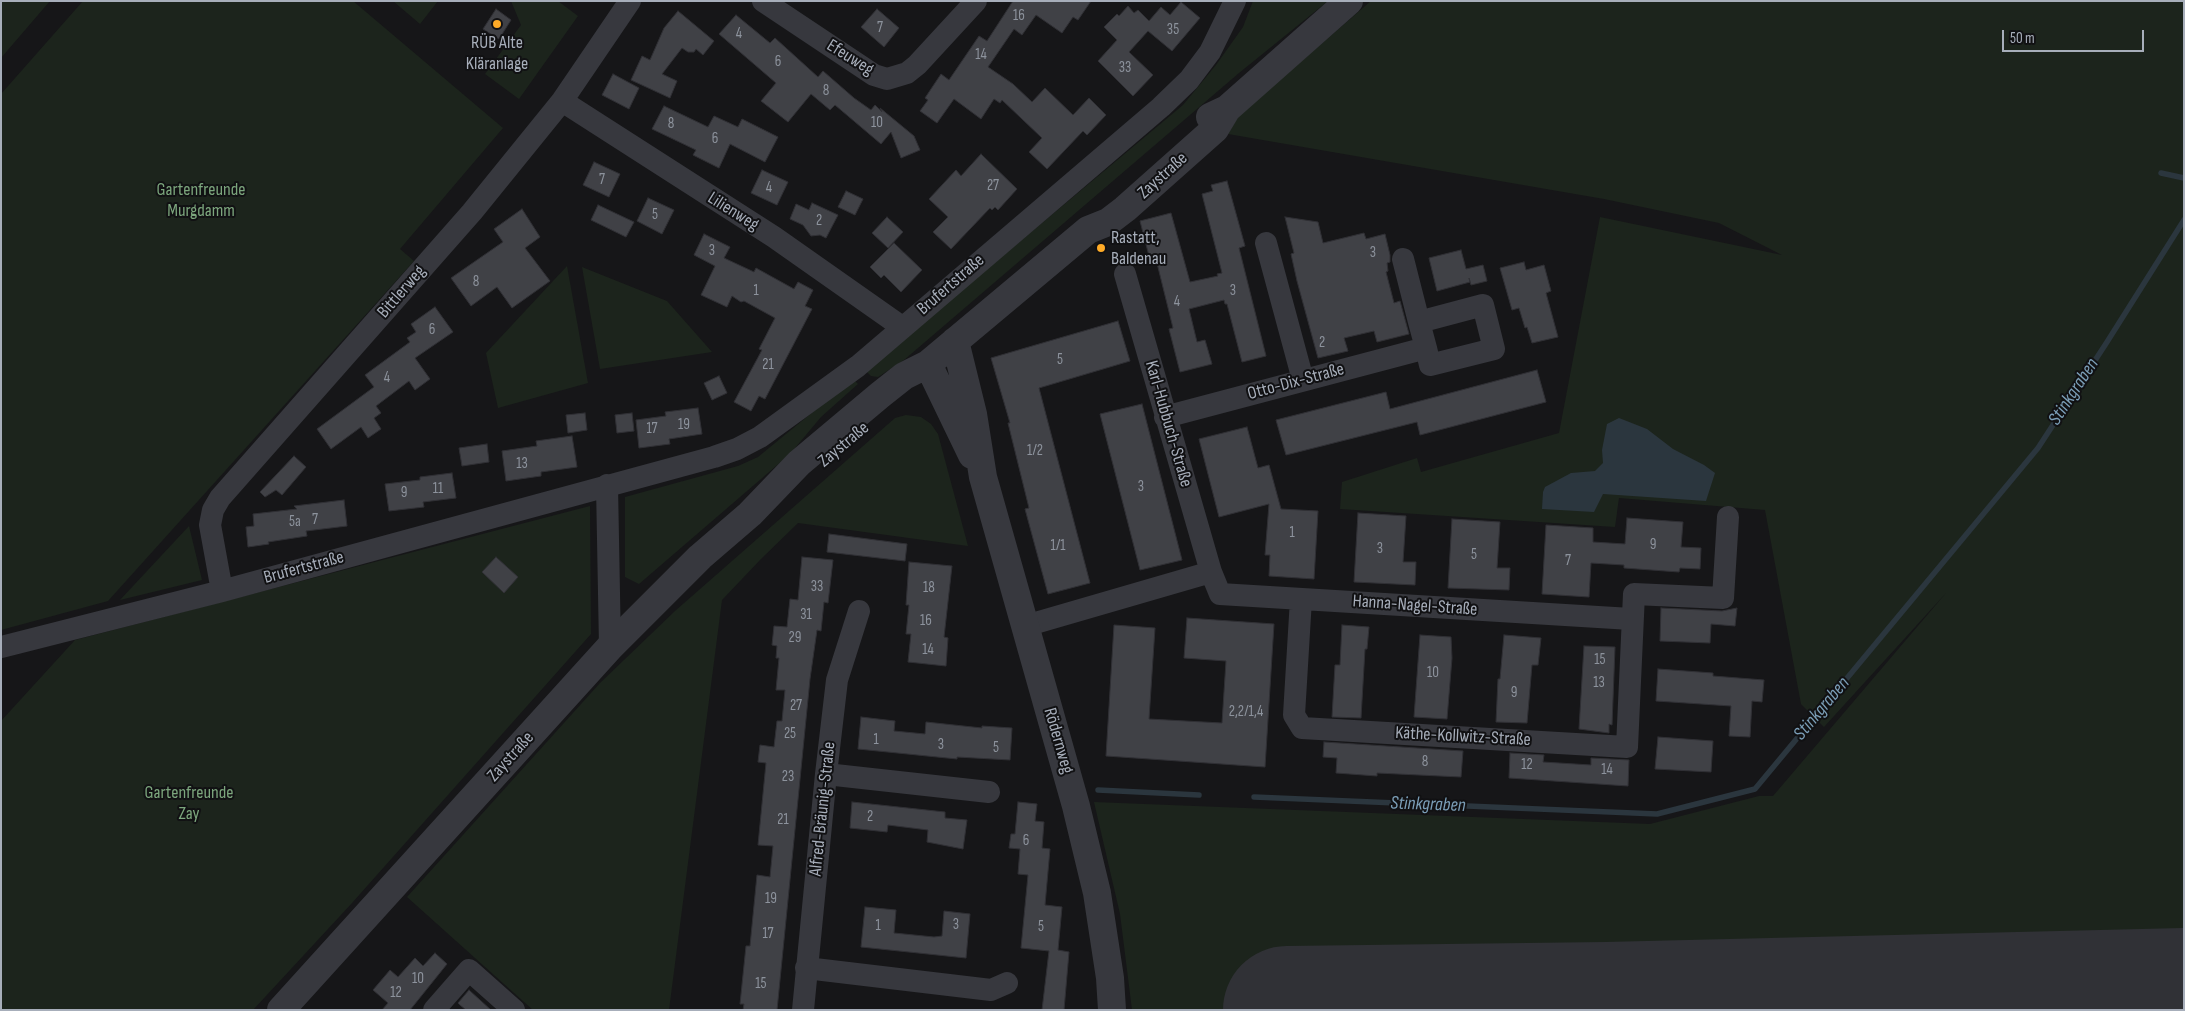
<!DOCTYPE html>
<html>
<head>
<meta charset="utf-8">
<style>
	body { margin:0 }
	#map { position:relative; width:2185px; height:1011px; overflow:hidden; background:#161618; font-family:"Sofia Sans Condensed",sans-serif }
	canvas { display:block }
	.frame { position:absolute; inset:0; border:2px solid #a7aeba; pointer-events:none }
	.scale { position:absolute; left:2002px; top:30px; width:142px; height:22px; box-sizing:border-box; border:2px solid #a7aeba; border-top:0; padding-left:6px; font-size:15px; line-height:18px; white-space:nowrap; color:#a7aeba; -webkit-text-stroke:4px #111113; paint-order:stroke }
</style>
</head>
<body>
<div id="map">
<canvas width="2185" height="1011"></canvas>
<div class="frame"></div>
<div class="scale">50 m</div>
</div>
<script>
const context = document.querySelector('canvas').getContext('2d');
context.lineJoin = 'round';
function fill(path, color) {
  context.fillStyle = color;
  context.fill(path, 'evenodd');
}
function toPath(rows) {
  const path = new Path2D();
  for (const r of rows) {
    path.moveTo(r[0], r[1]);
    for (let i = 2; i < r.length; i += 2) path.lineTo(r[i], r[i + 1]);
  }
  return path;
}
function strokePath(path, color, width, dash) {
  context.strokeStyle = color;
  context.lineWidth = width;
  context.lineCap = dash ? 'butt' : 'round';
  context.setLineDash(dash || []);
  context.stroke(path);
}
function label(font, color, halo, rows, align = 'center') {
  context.font = font + ' "Sofia Sans Condensed",sans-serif';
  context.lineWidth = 4;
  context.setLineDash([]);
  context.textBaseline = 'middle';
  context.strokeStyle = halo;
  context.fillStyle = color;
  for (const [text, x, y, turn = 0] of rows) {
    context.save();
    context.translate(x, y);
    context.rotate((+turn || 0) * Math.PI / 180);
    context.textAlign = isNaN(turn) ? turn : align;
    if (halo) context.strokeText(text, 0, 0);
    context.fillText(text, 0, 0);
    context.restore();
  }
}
const green = toPath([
	[1,1,50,1,1,58],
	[83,1,353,1,503,128,400,249,414,261,108,601,1,630,1,94],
	[393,1,438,1,420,24],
	[511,1,558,1,578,16,519,99,485,74,521,25],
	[1253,1,1328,1,1239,73,904,360,878,377,871,376,866,371,871,366,1183,105,1216,65,1243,27],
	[1371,1,2184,1,2184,1010,1132,1010,1120,914,1094,802,1650,824,1759,796,1773,796,1946,593,1824,727,1801,704,1765,510,1619,498,1615,527,1340,509,1342,482,1417,458,1421,472,1559,433,1600,217,1782,255,1719,223,1604,199,1228,134,1239,115],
	[567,266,588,383,498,408,486,353],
	[582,267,667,301,712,352,600,369],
	[853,379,858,384,821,417,790,454,639,584,625,577,625,497,738,466,758,457],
	[906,415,921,417,931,424,938,434,968,546,798,523,761,559,722,600,669,1010,533,1010,407,897,600,683,675,611,895,418],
	[590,506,591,634,352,903,253,1010,1,1010,1,721,75,640],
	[189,526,202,580,120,600]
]);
const water = toPath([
	[1619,418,1647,429,1673,449,1704,465,1715,473,1706,501,1603,494,1594,512,1542,509,1543,492,1545,487,1571,473,1595,471,1603,463,1602,450,1607,424]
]);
const stream = toPath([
	[2161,173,2184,178],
	[1098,790,1199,795],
	[1254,797,1657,814,1755,789,2038,448,2107,342,2184,220]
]);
const taxiway = toPath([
	[1606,1010,1606,1006]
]);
const runway = toPath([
	[1287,1010,1606,1006,2184,992]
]);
const building = toPath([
	[1013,1,1091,1,1078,20,1073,17,1062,33,1036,15,1022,35,1014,29,988,67,1013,84,1032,102,1045,88,1073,115,1089,98,1106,115,1087,135,1083,131,1047,169,1029,152,1042,138,1002,100,1000,103,994,99,981,119,954,99,937,123,920,111,928,100,925,98,941,74,949,80,979,36,987,41,1013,1],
	[1181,2,1200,18,1172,51,1148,31,1129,52,1153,75,1133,96,1098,61,1117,40,1104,27,1117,14,1119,16,1128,6,1134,13,1138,10,1149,21,1161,7,1170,15,1181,2],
	[496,9,511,20,499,39,483,29,496,9],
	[877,9,899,28,884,47,861,27,877,9],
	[678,11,714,41,703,55,696,49,694,52,688,52,682,48,662,74,677,81,670,98,631,80,642,56,650,60,664,28,678,11],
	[736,15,770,43,775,38,818,77,823,71,854,98,871,110,875,105,882,112,880,108,914,136,920,150,901,158,891,132,881,144,835,105,830,110,811,94,788,122,761,101,776,83,719,34,736,15],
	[613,74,639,88,629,109,602,95,613,74],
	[664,106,708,127,714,116,738,127,742,119,778,137,765,162,730,144,719,168,693,155,696,150,652,129,664,106],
	[981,154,1017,189,998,210,995,207,992,210,990,208,951,249,933,232,948,217,929,199,956,170,961,176,981,154],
	[594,162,620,174,609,197,583,185,594,162],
	[762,170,788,182,777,205,751,193,762,170],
	[1227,181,1245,246,1239,248,1266,356,1242,362,1227,304,1225,304,1224,300,1189,309,1197,342,1205,340,1212,364,1180,372,1169,329,1173,328,1155,255,1149,256,1140,221,1171,213,1190,282,1218,276,1217,274,1222,273,1202,194,1213,191,1211,185,1227,181],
	[846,191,863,199,855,215,838,207,846,191],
	[648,198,674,210,662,234,637,221,648,198],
	[812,203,838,215,826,238,820,235,811,236,803,225,790,219,796,204,809,210,812,203],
	[598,205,634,222,626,237,591,220,598,205],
	[522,209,540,237,525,248,550,281,512,308,497,287,471,306,451,278,503,242,494,229,522,209],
	[887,217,903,232,888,248,872,233,887,217],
	[1285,217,1318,222,1323,243,1364,233,1366,239,1385,234,1390,255,1390,262,1387,263,1388,271,1386,272,1394,303,1400,301,1409,334,1377,342,1374,331,1344,338,1348,351,1318,358,1297,281,1291,254,1294,253,1285,217],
	[704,234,730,247,724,258,754,272,756,268,794,289,798,282,813,290,805,306,812,309,765,399,759,396,751,411,734,402,762,350,759,349,775,318,744,301,741,302,732,296,727,307,701,295,715,266,694,255,704,234],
	[894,243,922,270,901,292,884,275,881,278,870,267,894,243],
	[1461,250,1466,269,1483,265,1487,281,1471,285,1469,278,1470,282,1437,291,1429,258,1461,250],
	[1524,262,1526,270,1544,265,1551,291,1546,293,1558,337,1532,343,1527,327,1525,328,1519,308,1512,310,1500,268,1524,262],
	[435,307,453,332,415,358,430,379,415,390,409,381,376,406,381,413,374,418,381,429,368,438,361,427,331,449,317,429,374,387,365,375,410,342,407,338,416,332,411,324,435,307],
	[1118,321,1130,361,1039,388,1090,583,1048,594,1025,509,1029,508,1008,423,1010,423,991,358,1118,321],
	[1537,370,1546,402,1420,435,1417,422,1286,455,1276,420,1386,392,1390,409,1537,370],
	[719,376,727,393,712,400,704,383,719,376],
	[1142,404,1182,560,1140,570,1100,414,1142,404],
	[698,408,702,434,669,439,670,444,639,448,636,420,666,416,665,412,698,408],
	[585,413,587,430,568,433,566,415,585,413],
	[632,413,634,431,617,433,615,415,632,413],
	[1247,427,1258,468,1269,465,1281,509,1318,511,1314,579,1269,576,1270,555,1265,555,1269,504,1219,517,1199,439,1247,427],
	[572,436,577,467,541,472,541,476,506,481,502,451,537,446,536,441,572,436],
	[487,444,489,462,462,466,459,448,487,444],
	[294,456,306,467,282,495,276,490,265,497,260,492,294,456],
	[452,473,456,498,423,502,424,507,389,511,385,484,420,480,420,477,452,473],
	[344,500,347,526,306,531,307,536,268,542,269,544,248,547,246,527,254,526,253,514,297,509,294,506,344,500],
	[1358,513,1406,516,1403,562,1416,562,1415,585,1354,582,1358,513],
	[1627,518,1683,522,1681,547,1701,548,1700,569,1680,568,1679,572,1624,568,1624,565,1591,563,1589,597,1542,594,1546,525,1593,528,1593,542,1625,544,1627,518],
	[1452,519,1500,522,1497,568,1510,568,1509,590,1448,588,1452,519],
	[829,534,907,544,905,561,827,552,829,534],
	[496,557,518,577,504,593,482,572,496,557],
	[802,557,833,560,828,603,824,602,821,631,817,630,810,679,777,1010,743,1010,744,1004,740,1004,746,946,750,946,757,875,770,877,773,846,758,845,766,763,758,762,760,745,774,747,777,721,782,721,785,690,776,690,779,658,776,658,777,646,772,645,774,626,787,627,790,599,798,600,802,557],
	[909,562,952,566,944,637,948,638,946,666,908,662,911,634,906,634,909,605,906,605,909,562],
	[1661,608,1722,611,1737,608,1735,626,1711,624,1710,643,1660,641,1661,608],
	[1187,618,1274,624,1265,767,1106,756,1114,625,1155,628,1149,719,1222,723,1226,661,1184,658,1187,618],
	[1342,625,1369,627,1367,649,1365,649,1361,718,1332,717,1335,665,1340,665,1342,625],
	[1420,635,1451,637,1452,658,1447,719,1414,717,1420,635],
	[1504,635,1541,638,1538,665,1532,665,1527,723,1496,722,1498,679,1500,679,1504,635],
	[1584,646,1615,647,1612,725,1609,724,1609,733,1579,729,1584,646],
	[1658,669,1713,673,1713,676,1764,680,1762,702,1752,701,1750,737,1729,736,1731,706,1656,701,1658,669],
	[861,717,895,721,894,731,925,734,926,722,982,728,982,726,1012,728,1010,760,957,757,957,759,858,749,861,717],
	[1658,737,1713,741,1711,772,1655,769,1658,737],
	[1324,742,1463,751,1461,777,1377,773,1377,776,1336,773,1337,758,1323,757,1324,742],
	[1510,753,1544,755,1543,762,1591,765,1591,758,1629,760,1628,786,1509,778,1510,753],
	[852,802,945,812,945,818,967,820,963,849,927,842,928,830,888,825,887,832,850,828,852,802],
	[1018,802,1037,804,1035,821,1044,822,1042,848,1050,849,1045,905,1062,907,1058,950,1069,952,1064,1010,1042,1010,1049,951,1021,948,1028,875,1018,874,1020,849,1009,848,1011,834,1015,834,1018,802],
	[865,907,896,910,894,933,934,937,942,936,944,911,970,914,966,958,861,947,865,907],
	[435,953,447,964,410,1010,382,1010,388,1003,373,990,390,970,398,977,415,958,423,966,435,953],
	[469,990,491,1010,466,1010,460,1005,458,1003,469,990]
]);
const minor = toPath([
	[763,1,874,75,887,79,907,73,917,65,976,1],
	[562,101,774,237,902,327],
	[1266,243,1303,380],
	[1403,259,1419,322,1426,348,1430,365,1494,349,1483,305,1419,322],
	[1125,274,1211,572],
	[1165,417,1426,348],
	[607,485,610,647],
	[222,591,210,525,213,510,220,498,472,212,562,101,630,1],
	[1301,599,1294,715,1302,728,1627,747,1634,594,1723,598,1728,517],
	[1025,626,1211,572,1220,594,1631,619],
	[1,647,222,591,714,457,737,449,760,437,858,366,1161,107,1189,80,1210,52,1235,1],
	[826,774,989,792],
	[806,968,991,990,1007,983],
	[434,1010,469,970,514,1010],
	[803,1010,826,774,837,680,859,611]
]);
const tertiary = toPath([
	[1210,117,1227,109,1349,1],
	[955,341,973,414,983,477,1076,806,1097,893,1110,978,1112,1010],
	[928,364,972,455],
	[281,1010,610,647,700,557,750,514,799,463,880,395,904,376,928,364,1088,230,1108,222,1125,209,1215,129,1227,109]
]);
const markers = [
	[497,24,5,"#ffab27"],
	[1101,248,5,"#ffab27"]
];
const numberNames = [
	["16",1019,16],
	["7",880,28],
	["35",1173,30],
	["4",739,34],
	["14",981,55],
	["6",778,62],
	["33",1125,68],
	["8",826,91],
	["10",877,123],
	["8",671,124],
	["6",715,139],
	["7",602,180],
	["27",993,186],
	["4",769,188],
	["5",655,215],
	["2",819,221],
	["3",712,251],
	["3",1373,253],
	["8",476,282],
	["1",756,291],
	["3",1233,291],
	["4",1177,302],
	["6",432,330],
	["2",1322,343],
	["5",1060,360],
	["21",768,365],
	["4",387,378],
	["19",684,425],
	["17",652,429],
	["1/2",1035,451],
	["13",522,464],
	["3",1141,487],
	["11",438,489],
	["9",404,493],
	["7",315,520],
	["5a",295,522],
	["1",1292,533],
	["9",1653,545],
	["1/1",1058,546],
	["3",1380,549],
	["5",1474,555],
	["7",1568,561],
	["33",817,587],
	["18",929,588],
	["31",806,615],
	["16",926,621],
	["29",795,638],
	["14",928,650],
	["15",1600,660],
	["10",1433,673],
	["13",1599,683],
	["9",1514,693],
	["27",796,706],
	["2,2/1,4",1246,712],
	["25",790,734],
	["1",876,740],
	["3",941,745],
	["5",996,748],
	["8",1425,762],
	["12",1527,765],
	["14",1607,770],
	["23",788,777],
	["2",870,817],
	["21",783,820],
	["6",1026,841],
	["19",771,899],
	["3",956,925],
	["1",878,926],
	["5",1041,927],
	["17",768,934],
	["10",418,979],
	["15",761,984],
	["12",396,993]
];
const poiNames = [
	["RÜB Alte",497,43],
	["Kläranlage",497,64],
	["Rastatt,",1111,238,"left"],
	["Baldenau",1111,259,"left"]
];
const streetNames = [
	["Efeuweg",850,58,32],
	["Zaystraße",1163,176,-42],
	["Lilienweg",733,212,32],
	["Brufertstraße",951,285,-41],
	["Bittlerweg",402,292,-49],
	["Otto-Dix-Straße",1296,382,-15],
	["Karl-Hubbuch-Straße",1168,424,74],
	["Zaystraße",844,445,-40],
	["Brufertstraße",304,568,-15],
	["Hanna-Nagel-Straße",1415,606,4],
	["Käthe-Kollwitz-Straße",1463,737,3],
	["Rödernweg",1058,741,74],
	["Zaystraße",511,757,-48],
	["Alfred-Bräunig-Straße",823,809,-84]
];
const parkNames = [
	["Gartenfreunde",201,190],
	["Murgdamm",201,211],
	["Gartenfreunde",189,793],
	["Zay",189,814]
];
const waterNames = [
	["Stinkgraben",2074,392,-57],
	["Stinkgraben",1822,709,-50],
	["Stinkgraben",1428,805,2]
];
fill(green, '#1c241c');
fill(water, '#2b363e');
strokePath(stream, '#2b363e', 5.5);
strokePath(taxiway, '#303136', 51);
strokePath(runway, '#303136', 128);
fill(building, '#404146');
strokePath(building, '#303035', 1);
strokePath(minor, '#37383e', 22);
strokePath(tertiary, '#37383e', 28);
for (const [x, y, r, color] of markers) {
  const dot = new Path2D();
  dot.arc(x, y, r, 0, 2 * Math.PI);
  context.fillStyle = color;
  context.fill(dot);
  strokePath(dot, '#111113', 2);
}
label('15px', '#8d939d', null, numberNames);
label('18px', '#a7aeba', '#111113', poiNames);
label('18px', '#a7aeba', '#111113', streetNames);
label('18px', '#7ca67d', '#111113', parkNames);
label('italic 19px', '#7b9eb7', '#111113', waterNames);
</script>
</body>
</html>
